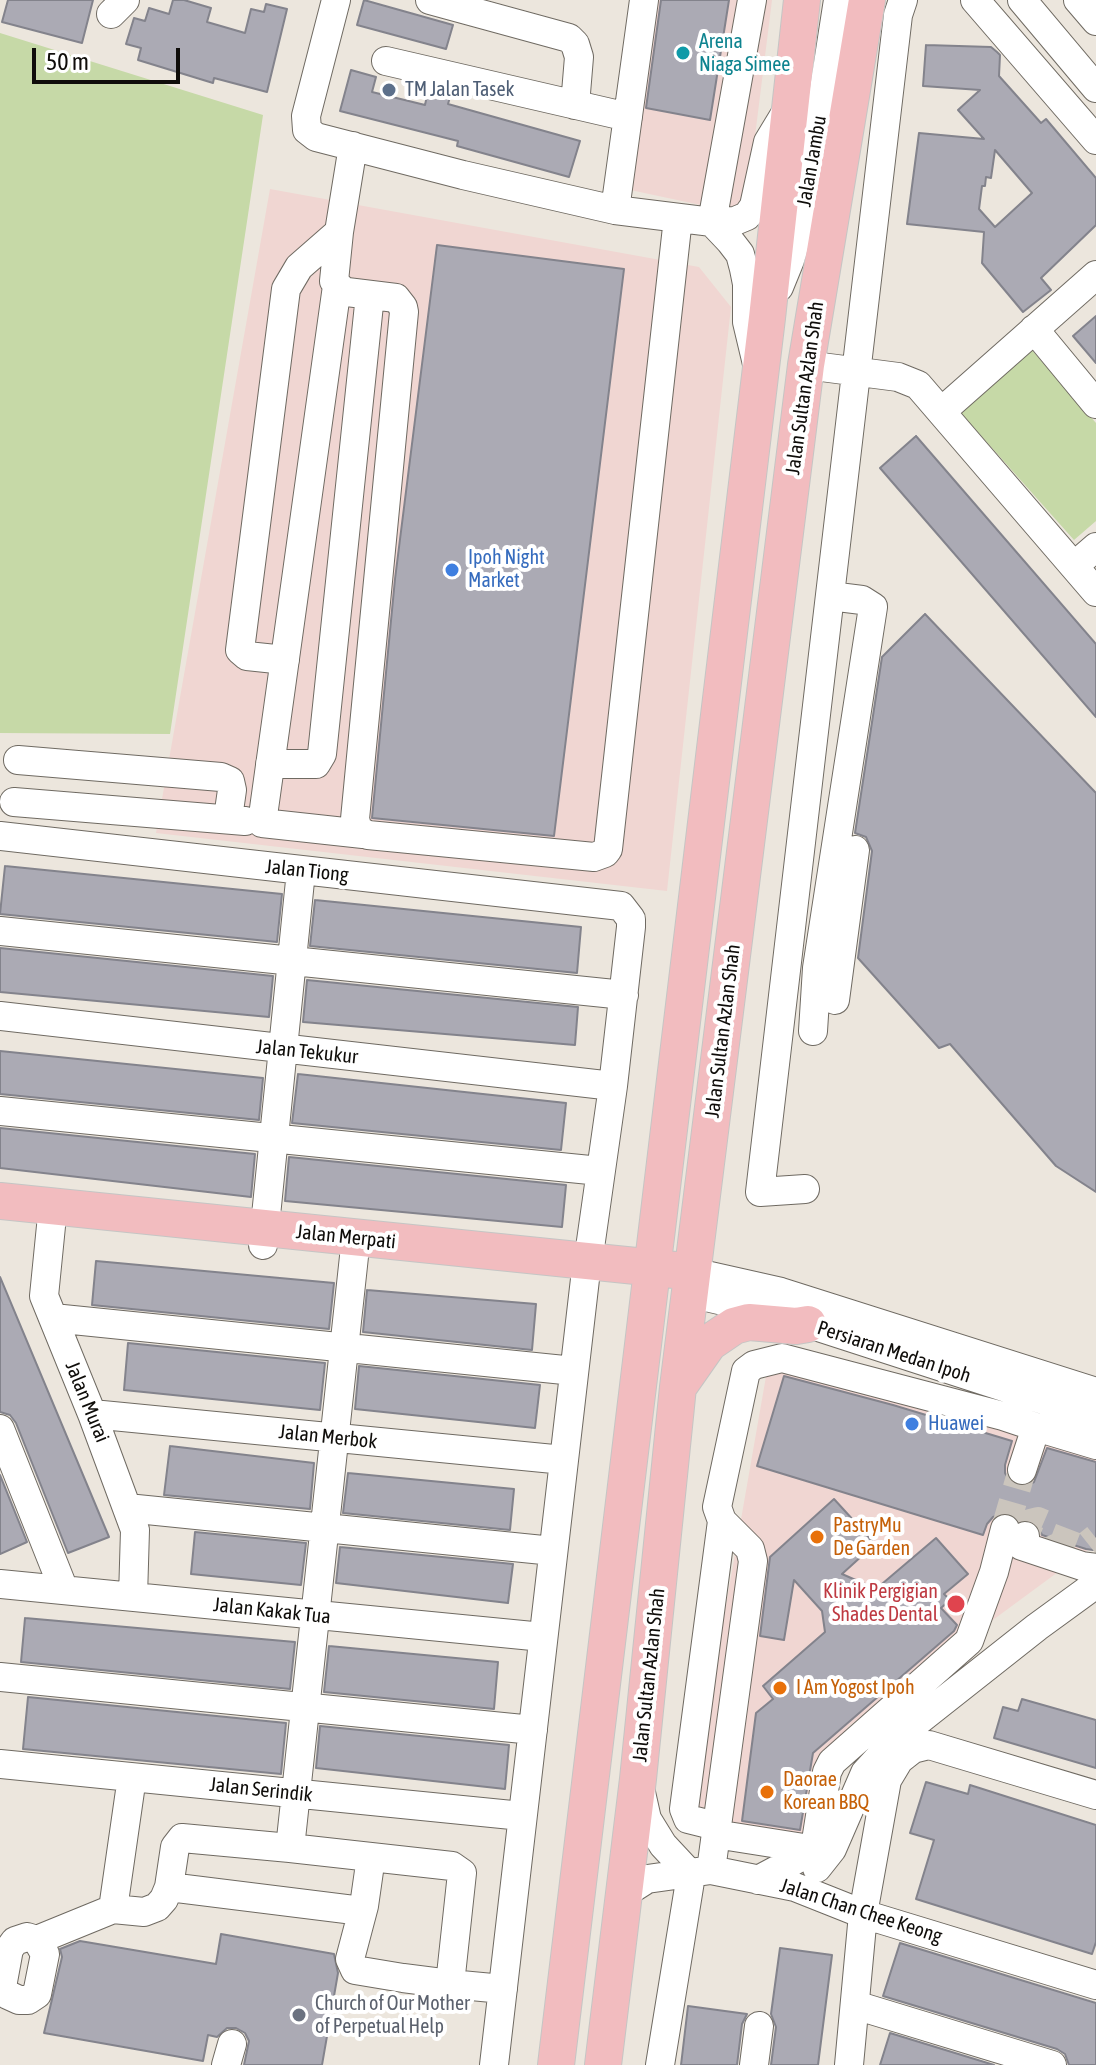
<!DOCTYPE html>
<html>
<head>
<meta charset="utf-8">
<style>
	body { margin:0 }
	#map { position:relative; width:1096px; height:2065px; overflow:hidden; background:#ece6dd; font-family:"Asap Condensed",sans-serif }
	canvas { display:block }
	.scale { position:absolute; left:32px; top:48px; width:148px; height:36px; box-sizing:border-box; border:4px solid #0f0d0a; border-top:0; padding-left:10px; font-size:24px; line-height:28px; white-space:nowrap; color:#0f0d0a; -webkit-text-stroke:6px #fff; paint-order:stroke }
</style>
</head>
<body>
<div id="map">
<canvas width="1096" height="2065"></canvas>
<div class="scale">50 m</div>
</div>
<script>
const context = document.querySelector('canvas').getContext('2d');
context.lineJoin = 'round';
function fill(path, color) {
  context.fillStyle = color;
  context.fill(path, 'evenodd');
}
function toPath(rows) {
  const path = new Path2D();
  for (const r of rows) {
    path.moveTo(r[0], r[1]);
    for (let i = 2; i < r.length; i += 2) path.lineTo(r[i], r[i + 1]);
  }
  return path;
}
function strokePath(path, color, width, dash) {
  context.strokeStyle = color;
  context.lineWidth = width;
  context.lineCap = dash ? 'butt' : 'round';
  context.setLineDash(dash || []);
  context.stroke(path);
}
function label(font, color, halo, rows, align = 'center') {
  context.font = font + ' "Asap Condensed",sans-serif';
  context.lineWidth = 8;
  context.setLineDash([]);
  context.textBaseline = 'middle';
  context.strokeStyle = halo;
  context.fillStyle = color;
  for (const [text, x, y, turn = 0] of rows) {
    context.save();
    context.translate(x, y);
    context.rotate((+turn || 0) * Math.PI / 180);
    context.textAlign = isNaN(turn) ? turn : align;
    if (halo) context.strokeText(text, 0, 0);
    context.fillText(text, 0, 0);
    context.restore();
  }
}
const commercial = toPath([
	[635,0,772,0,747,200,724,210,607,185],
	[270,189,699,267,731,307,667,891,156,833],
	[768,1365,1096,1448,1096,1544,849,1726,812,1780,808,1840,689,1817]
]);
const green = toPath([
	[0,33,263,115,170,734,0,733],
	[1031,349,1096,423,1096,521,1074,540,959,411]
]);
const building = toPath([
	[8,0,93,0,82,43,2,22,8,0],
	[173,0,184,0,211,8,207,22,245,33,251,9,264,12,266,4,287,9,267,92,214,78,213,83,138,60,141,48,126,44,134,18,145,21,149,8,169,14,173,0],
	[364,0,453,25,446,49,357,25,364,0],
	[661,0,729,0,710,120,646,108,661,0],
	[926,45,991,47,997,52,1000,55,999,76,1041,123,1046,119,1096,178,1096,225,1041,278,1051,290,1023,312,982,263,984,232,907,224,919,133,984,139,958,110,980,90,923,86,926,45],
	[995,150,1032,193,995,227,979,209,982,186,985,186,986,177,991,178,995,150],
	[351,70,376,77,372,92,425,105,428,91,450,97,448,104,580,141,569,177,457,146,458,141,340,111,351,70],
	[437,245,624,269,554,836,372,818,395,579,437,245],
	[1096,316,1096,363,1073,336,1096,316],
	[916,436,1096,644,1096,717,880,468,916,436],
	[925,614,1096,793,1096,1192,1056,1166,950,1044,939,1048,858,958,872,851,866,837,855,833,882,657,925,614],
	[5,866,282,894,277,942,0,914,5,866],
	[315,900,581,927,577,973,310,946,315,900],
	[0,948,273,976,269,1017,0,992,0,948],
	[307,980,578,1007,575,1045,303,1022,307,980],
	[0,1051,263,1078,259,1120,0,1094,0,1051],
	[298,1074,566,1103,561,1150,292,1123,298,1074],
	[0,1128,255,1154,251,1197,0,1168,0,1128],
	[289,1157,566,1185,562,1227,285,1201,289,1157],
	[96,1261,334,1283,329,1329,92,1305,96,1261],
	[0,1277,109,1537,68,1553,16,1423,10,1415,0,1412,0,1277],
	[367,1290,536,1304,532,1350,363,1332,367,1290],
	[128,1343,325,1363,320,1410,124,1390,128,1343],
	[359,1366,540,1385,535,1428,355,1409,359,1366],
	[784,1376,893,1405,1012,1441,1005,1465,1005,1473,1010,1482,1018,1486,1026,1486,1034,1482,1047,1448,1096,1462,1096,1547,1093,1550,1086,1549,1042,1535,1037,1524,1029,1520,1019,1520,1008,1512,993,1517,987,1524,983,1535,757,1466,784,1376],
	[170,1446,314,1463,310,1509,164,1495,170,1446],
	[348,1473,514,1489,510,1530,343,1513,348,1473],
	[0,1475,27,1542,0,1554,0,1475],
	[834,1499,875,1544,842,1574,876,1589,936,1538,968,1574,944,1594,950,1600,941,1608,957,1625,954,1631,813,1753,800,1830,742,1821,756,1713,773,1699,763,1686,825,1632,822,1611,794,1580,784,1640,760,1636,770,1557,834,1499],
	[195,1532,306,1543,301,1585,191,1574,195,1532],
	[340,1547,513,1564,508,1603,336,1583,340,1547],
	[25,1618,295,1642,290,1689,21,1662,25,1618],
	[329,1646,498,1662,494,1709,324,1692,329,1646],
	[28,1697,286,1723,281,1774,23,1749,28,1697],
	[1022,1699,1096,1720,1096,1768,994,1738,1003,1707,1018,1711,1022,1699],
	[320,1726,509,1745,505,1789,316,1768,320,1726],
	[926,1782,968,1794,970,1785,1096,1825,1096,1942,1092,1954,916,1899,934,1840,910,1833,926,1782],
	[221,1934,334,1954,338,1973,322,2065,244,2065,249,2041,245,2033,236,2028,227,2028,217,2037,208,2035,203,2061,44,2033,62,1957,60,1949,80,1941,216,1964,221,1934],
	[900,1943,1096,2003,1096,2065,1069,2065,1065,2054,1057,2049,883,1996,900,1943],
	[780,1948,832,1955,818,2065,771,2065,776,2027,771,2014,780,1948],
	[688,2006,747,2014,742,2024,737,2065,681,2065,688,2006],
	[890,2033,994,2065,880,2065,890,2033]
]);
const minorTunnel = toPath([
	[1005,1529,1022,1470],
	[1025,1536,1030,1523,1038,1521,1045,1524,1051,1537,1077,1547,1086,1546,1096,1538]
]);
const minor = toPath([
	[336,0,306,116,307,130,316,137,463,175,615,210,712,222,735,221,747,216,754,206,768,142,788,109],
	[430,0,569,38,575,44,579,57,575,105],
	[975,0,1096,140],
	[1022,0,1096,88],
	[1078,0,1096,21],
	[111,14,125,0],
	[386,61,628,117],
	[353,146,339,232,334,281,342,290,347,292,396,298,403,307,404,312,355,819,358,830,368,835,594,857,605,853,608,849,678,218],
	[615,210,644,0],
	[712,222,752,0],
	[712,222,730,241,740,254,744,269,747,284,747,322,757,364],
	[337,286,262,823,363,834],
	[779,287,790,260,806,204,838,0],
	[1034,329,1096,404],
	[806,365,898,377,918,385,1096,592],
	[942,411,1096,275],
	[1074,566,1096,547],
	[285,660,247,656,240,650,286,289,299,267,339,232],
	[18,760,221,777,230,781,232,790,228,818],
	[270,764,316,764,322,754,370,295],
	[14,802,245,821],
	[0,836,621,906,631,919,631,927,613,1086,588,1262],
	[0,931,624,995],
	[835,1000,855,850],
	[0,1016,613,1086],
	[813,1031,817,968,873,607,862,600,830,596],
	[0,1111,600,1171],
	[805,1189,760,1192,898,15,903,0],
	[53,1206,44,1296,92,1414,135,1530,133,1597],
	[263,1245,301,871],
	[692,1272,781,1292,1096,1392],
	[689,1293,775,1313,1096,1417],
	[53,1318,574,1371],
	[92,1414,564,1460],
	[1036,1427,1096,1445],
	[0,1429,64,1590],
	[127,1508,553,1551],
	[1025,1536,1022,1546,1082,1566,1096,1568],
	[0,1584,543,1637],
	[0,1677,533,1730],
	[0,1764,522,1816],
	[640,1788,647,1819,663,1845,691,1875],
	[716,1826,688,1819,684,1809,722,1521],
	[715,1834,810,1849],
	[290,1848,371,1857],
	[817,1868,832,1849,865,1773,899,1736,1037,1627,1096,1584],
	[711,1870,753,1561,750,1549,722,1521,717,1507,746,1371,754,1365,782,1358,1003,1416,1036,1427,1022,1470],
	[758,1880,801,1857,816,1841,827,1772,832,1762,969,1641,994,1572,1005,1529],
	[169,1887,362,1911],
	[625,1893,647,1879,711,1870,795,1887,863,1914,1096,1985],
	[113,1909,144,1912,157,1907,164,1899,169,1887,175,1847,182,1838,290,1848,356,1238],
	[27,1937,37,1940,45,1954,37,1994,28,2000,19,2000,8,1995,2,1987,9,1949,15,1941,27,1937],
	[37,1940,113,1909,132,1777],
	[450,1984,462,1873,452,1866,371,1857,364,1906,350,1959,355,1970,403,1978,450,1984,503,1989],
	[855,2005,1052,2065],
	[226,2065,232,2044],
	[494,2065,585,1279],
	[660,2065,691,1875],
	[754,2065,759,2026],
	[849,2065,863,1914,887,1780,899,1760,913,1749,929,1745,1096,1795]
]);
const major = toPath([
	[0,1201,675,1270],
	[681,1383,709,1343,734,1326,749,1322,796,1326,808,1324],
	[556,2065,767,318,802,0],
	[603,2065,638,1779,678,1387,806,365,867,0]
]);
const markers = [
	[683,53,8,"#0f9aa8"],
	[389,90,8,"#5c6f8a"],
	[452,570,8,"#3f7fe0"],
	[912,1424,8,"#3f7fe0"],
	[817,1537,8,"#e8710a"],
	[956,1604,10,"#e0444e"],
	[780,1688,8,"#e8710a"],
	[767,1792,8,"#e8710a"],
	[299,2015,8,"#6b7280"]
];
const cultureNames = [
	["Arena",699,42],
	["Niaga Simee",699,65]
];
const serviceNames = [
	["TM Jalan Tasek",405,90]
];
const streetNames = [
	["Jalan Jambu",812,161,-80],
	["Jalan Sultan Azlan Shah",805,388,-82],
	["Jalan Tiong",307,871,6],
	["Jalan Sultan Azlan Shah",723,1031,-83],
	["Jalan Tekukur",307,1052,6],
	["Jalan Merpati",346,1237,6],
	["Persiaran Medan Ipoh",894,1352,18],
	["Jalan Murai",87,1402,68],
	["Jalan Merbok",328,1437,6],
	["Jalan Kakak Tua",272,1611,6],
	["Jalan Sultan Azlan Shah",649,1675,-84],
	["Jalan Serindik",261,1790,6],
	["Jalan Chan Chee Keong",861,1911,18]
];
const shopNames = [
	["Ipoh Night",468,558],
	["Market",468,581],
	["Huawei",928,1424]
];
const foodNames = [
	["PastryMu",833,1526],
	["De Garden",833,1549],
	["I Am Yogost Ipoh",796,1688],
	["Daorae",783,1780],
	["Korean BBQ",783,1803]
];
const healthNames = [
	["Klinik Pergigian",938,1592],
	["Shades Dental",938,1615]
];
const worshipNames = [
	["Church of Our Mother",315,2004],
	["of Perpetual Help",315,2027]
];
fill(commercial, '#f0d6d2');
fill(green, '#c6d9a7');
fill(building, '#abaab4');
strokePath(building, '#83838c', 2);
strokePath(minorTunnel, '#cbc5bd', 28, [28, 14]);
strokePath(minor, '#6f6a62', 30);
strokePath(major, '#c5c5c4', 38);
strokePath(minor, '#fff', 28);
strokePath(major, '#f2bcbf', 36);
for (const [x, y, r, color] of markers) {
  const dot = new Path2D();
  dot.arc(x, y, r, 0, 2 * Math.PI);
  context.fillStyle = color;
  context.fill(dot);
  strokePath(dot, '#fff', 3);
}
label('20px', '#0d838f', '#fff', cultureNames, 'left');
label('20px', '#4e5e75', '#fff', serviceNames, 'left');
label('20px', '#0f0d0a', '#fff', streetNames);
label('20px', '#366cbe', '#fff', shopNames, 'left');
label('20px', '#c56008', '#fff', foodNames, 'left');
label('20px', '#be3a42', '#fff', healthNames, 'right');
label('20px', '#5b616d', '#fff', worshipNames, 'left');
</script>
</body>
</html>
